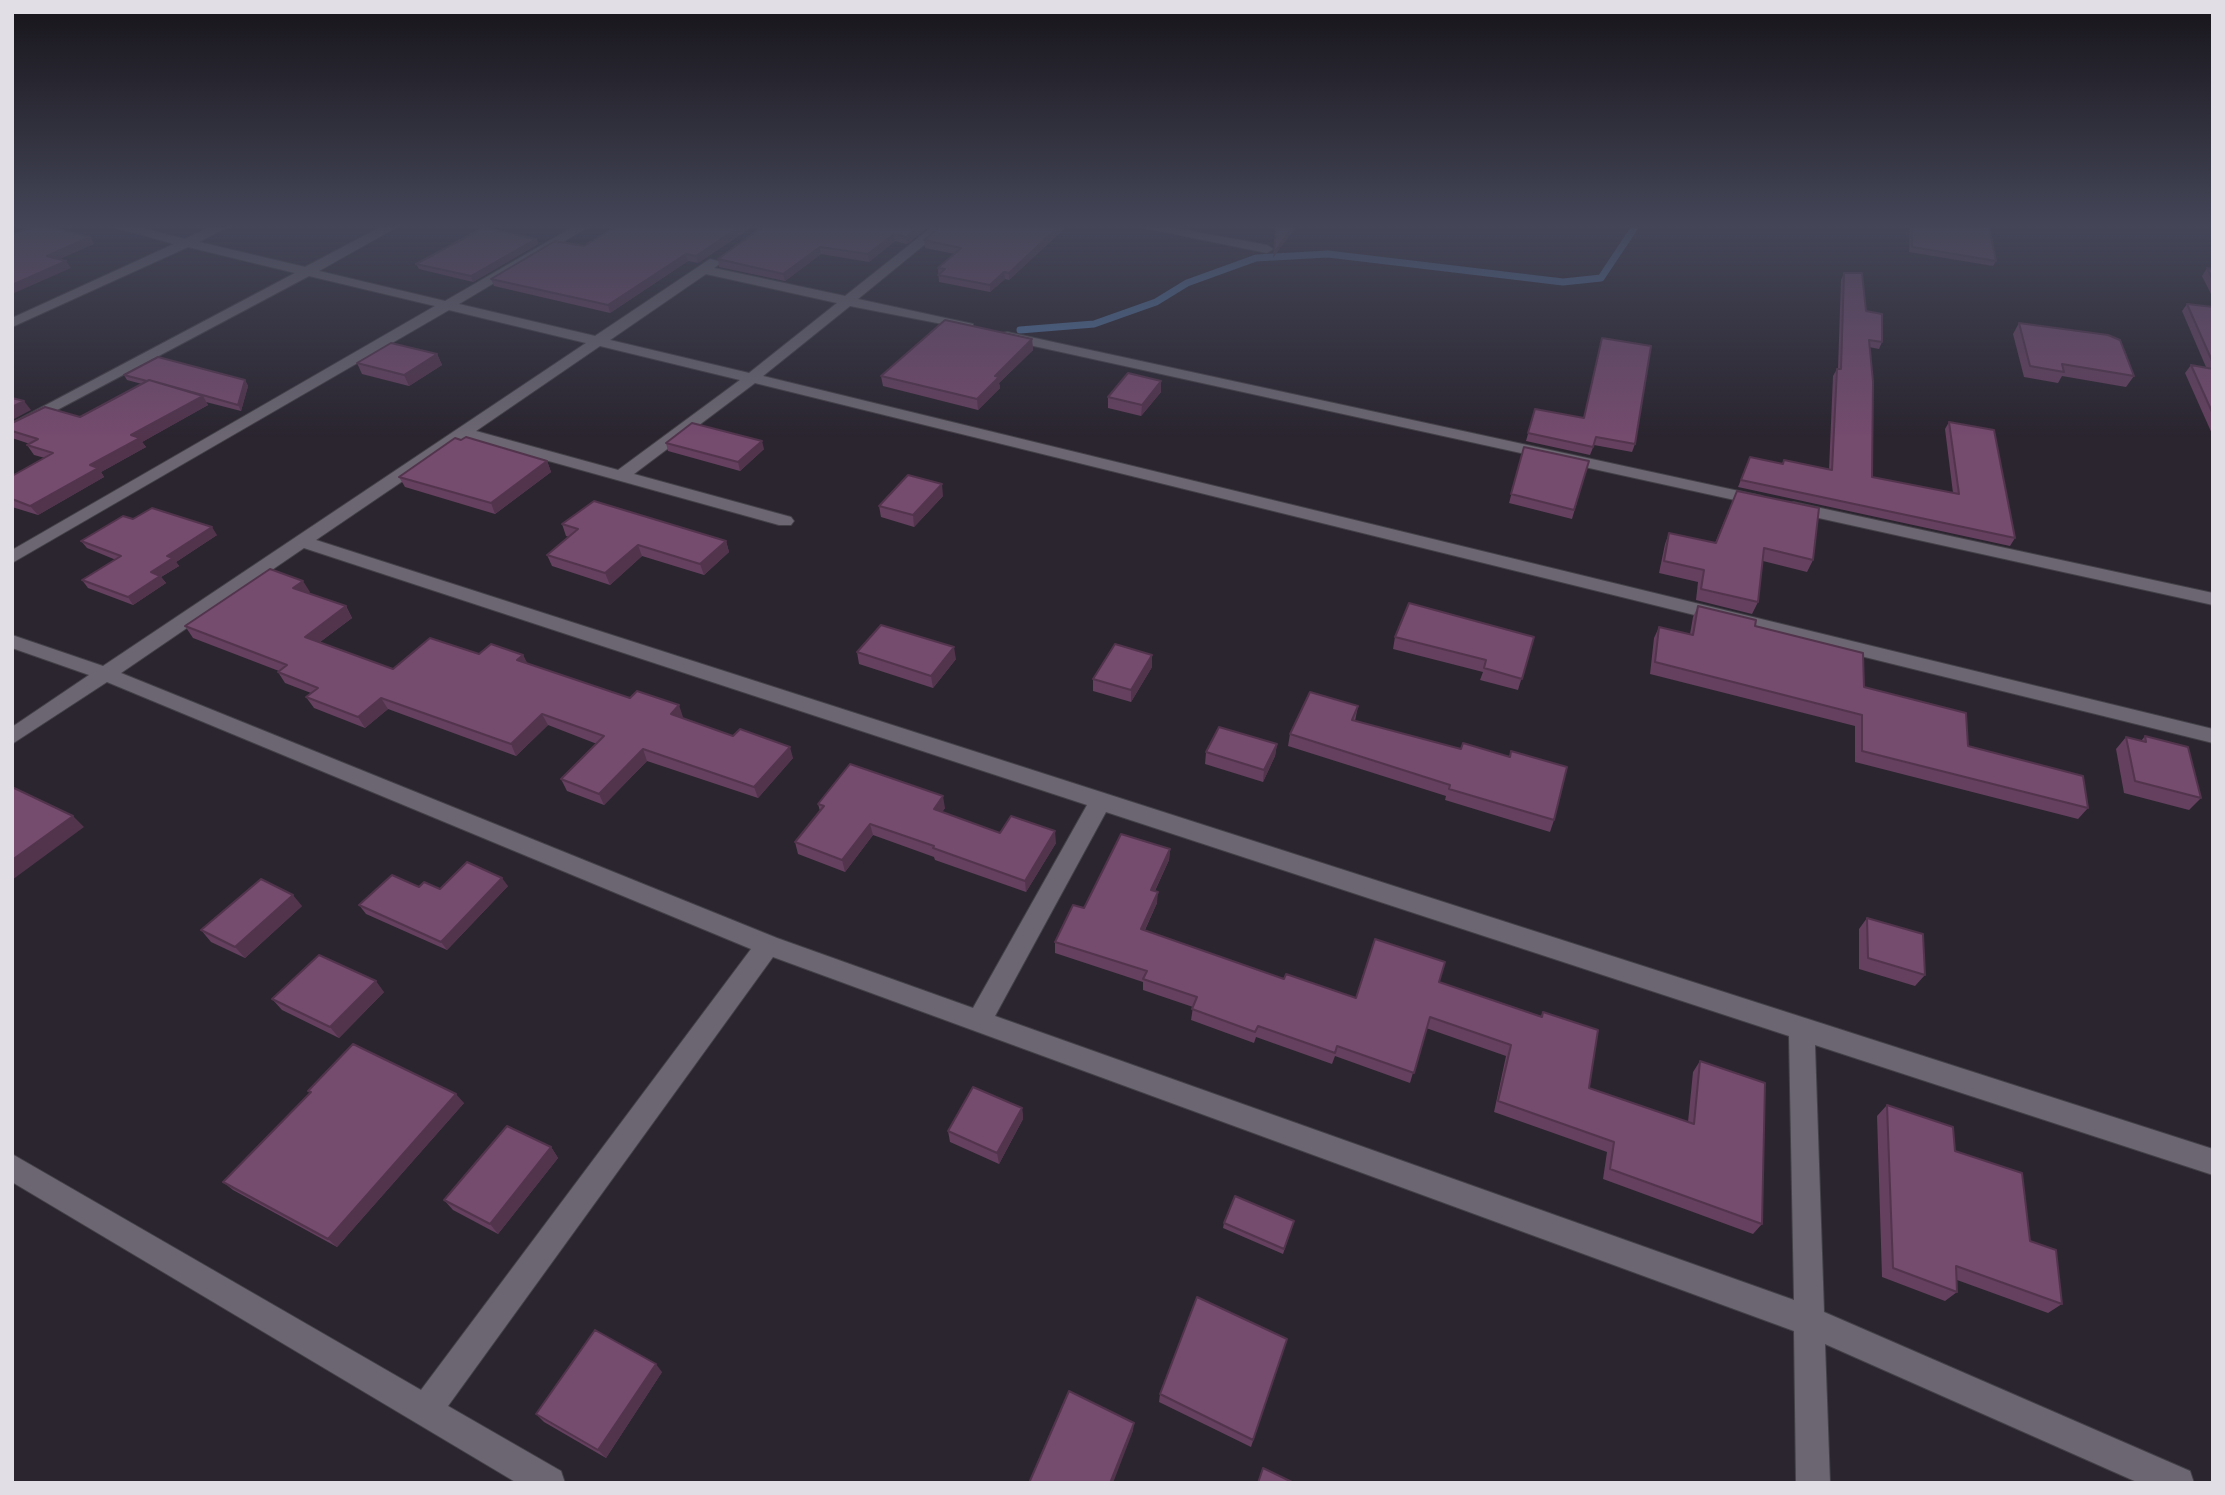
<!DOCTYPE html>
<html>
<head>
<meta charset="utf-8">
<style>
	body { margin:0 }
	#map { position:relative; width:2225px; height:1495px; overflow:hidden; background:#2a252f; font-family:Inter,sans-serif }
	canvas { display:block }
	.frame { position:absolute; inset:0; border:14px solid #e1dee5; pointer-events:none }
</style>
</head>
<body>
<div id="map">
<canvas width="2225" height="1495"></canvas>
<div class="frame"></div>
</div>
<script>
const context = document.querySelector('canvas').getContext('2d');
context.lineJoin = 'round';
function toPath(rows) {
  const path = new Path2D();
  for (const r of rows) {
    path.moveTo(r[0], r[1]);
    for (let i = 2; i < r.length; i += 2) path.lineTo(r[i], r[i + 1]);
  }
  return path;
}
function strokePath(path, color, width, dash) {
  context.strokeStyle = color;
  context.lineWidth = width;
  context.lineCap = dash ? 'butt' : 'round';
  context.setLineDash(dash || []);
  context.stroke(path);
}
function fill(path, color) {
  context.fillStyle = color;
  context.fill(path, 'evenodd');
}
const stream = toPath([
	[1020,330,1094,324,1156,302,1187,283,1256,258,1328,254,1563,282,1601,278,1635,227]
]);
const street = toPath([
	[114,227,137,227,185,239,210,227,227,227,199,242,305,267,381,227,397,227,319,271,445,301,573,227,588,227,459,304,595,336,710,259,722,262,714,268,845,296,932,227,946,227,858,299,973,324,973,330,850,306,763,376,2213,729,2213,743,755,383,634,474,791,517,794,521,791,525,779,525,466,438,316,540,2213,1149,2213,1175,1815,1045,1824,1312,2190,1471,2194,1483,2139,1483,1825,1344,1830,1483,1796,1483,1794,1331,773,957,448,1406,561,1471,565,1483,517,1483,12,1182,12,1154,421,1390,751,949,107,682,12,744,12,727,89,675,12,648,12,635,103,666,586,343,449,310,12,563,12,550,435,306,309,276,12,434,12,423,295,273,188,247,12,327,12,318,174,244,114,227],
	[706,274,837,303,749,373,610,340,706,274],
	[600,346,740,380,618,470,476,431,600,346],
	[304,548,1087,805,973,1008,777,938,121,673,304,548],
	[1106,812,1789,1036,1794,1300,995,1016,1106,812],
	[1140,227,1168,227,1267,245,1273,249,1267,253,1140,227],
	[1007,332,1762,496,1770,501,1762,506,1002,339,1002,333,1007,332],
	[1793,502,2213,593,2213,605,1787,511,1784,507,1793,502]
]);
const wall = toPath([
	[661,227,752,227,698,263,688,261,610,313,494,286,491,279,584,246],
	[928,227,907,244,895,241,869,262,821,254,785,281,719,267,718,259],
	[940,227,1066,227,1009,280,1005,279,990,292,939,282,938,268,955,254,925,248,924,240],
	[1910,227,1989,227,1996,261,1993,266,1909,252],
	[536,239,538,244,473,282,419,269,416,264],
	[2207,268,2213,269,2213,298,2202,276],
	[1844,273,1882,342,1879,349,1869,347,1872,477,1953,493,1945,429,1949,422,2015,538,2010,546,1738,487,1750,457,1782,464,1784,460,1829,470,1833,376,1837,369,1838,369,1841,280],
	[2187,304,2213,307,2213,436,2185,373,2191,365,2206,367,2182,311],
	[2019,323,2134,376,2126,387,2062,376,2058,383,2024,377,2013,334],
	[1602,338,1635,444,1632,452,1594,445,1590,455,1526,441,1535,409,1584,418],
	[1032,339,1033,350,999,383,1000,388,978,410,883,386,881,376],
	[437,354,442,365,409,386,362,374,357,363],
	[124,375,245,380,248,386,241,411,206,402,208,405,142,442,146,447,101,472,104,477,38,515,12,507,12,476,45,458,34,455,27,445,30,444,12,438,12,423,80,417,142,384,127,380],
	[1161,381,1161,392,1141,416,1108,408,1108,397],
	[666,443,764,449,740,471,668,451],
	[1524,447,1589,461,1572,519,1509,503],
	[547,461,551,472,495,514,405,487,399,477],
	[1737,491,1813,560,1807,572,1763,561,1758,602,1752,614,1696,600,1698,582,1659,573,1665,544,1669,533,1715,543],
	[943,496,914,527,881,517,879,506],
	[133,519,217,535,176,562,179,566,161,577,166,583,133,605,88,588,82,580,116,560,87,548,81,541],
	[562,524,726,541,729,552,704,575,642,556,610,585,552,566,547,555,569,537,566,536],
	[310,592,309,593,346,606,352,618,320,642,393,669,479,654,523,655,527,664,683,717,682,718,793,758,758,798,647,761,604,805,567,791,561,779,597,744,548,725,516,756,388,709,365,728,314,708,306,697,311,693,285,683,278,672,279,671,193,638,185,626],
	[1698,606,1755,626,1968,746,2088,808,2078,819,1855,762,1855,726,1650,674,1654,638,1659,627,1690,634,1693,617],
	[1395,637,1534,637,1518,690,1480,680,1483,672,1393,649],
	[857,652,956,659,933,688,859,664],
	[1152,667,1131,702,1093,691,1093,679],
	[1358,706,1355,721,1554,820,1550,832,1445,800,1446,796,1288,746,1290,734],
	[2145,736,2201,798,2189,810,2124,793,2116,749,2126,737,2141,741],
	[1277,744,1275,756,1263,782,1205,764,1206,752],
	[818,804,945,808,942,812,1000,833,1056,843,1026,892,935,860,934,857,873,835,845,872,798,854,795,842,820,811],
	[1170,849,1169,860,1155,891,1157,903,1145,930,1284,979,1356,998,1439,982,1541,1016,1543,1012,1589,1088,1688,1122,1693,1072,1700,1061,1762,1224,1753,1234,1603,1179,1607,1152,1494,1112,1506,1056,1426,1028,1410,1083,1335,1056,1332,1064,1256,1037,1254,1043,1191,1020,1193,1007,1143,990,1143,982,1055,953,1055,942,1084,908],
	[508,886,447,950,366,914,359,905,419,887,440,889],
	[302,906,245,958,211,942,201,930],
	[1867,918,1925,975,1915,986,1859,969,1859,929],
	[384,992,339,1038,282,1010,272,999],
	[308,1091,464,1103,337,1247,233,1190,223,1182,310,1093],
	[1887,1105,2030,1241,2062,1304,2048,1313,1957,1280,1957,1292,1945,1301,1882,1277,1877,1116],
	[1022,1108,1023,1119,999,1164,950,1142,948,1131],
	[551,1147,558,1158,498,1234,453,1210,444,1200],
	[1294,1221,1283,1254,1223,1228,1224,1223],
	[1287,1339,1251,1447,1159,1402,1160,1394],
	[662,1372,606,1458,544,1422,536,1414]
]);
const shadedWall = toPath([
	[739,227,752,227,698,263,696,256],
	[918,227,928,227,907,244,906,237],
	[1058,227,1066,227,1009,280,1009,273],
	[1292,227,1296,227,1273,258,1274,253],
	[894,234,895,241,869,262,868,254],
	[90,237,94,244,51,263,47,256],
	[536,239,538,244,473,282,471,276],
	[820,247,821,254,785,281,783,274],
	[686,254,688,261,610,313,608,305],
	[66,261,71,268,12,294,12,285],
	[1004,272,1005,279,990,292,990,285],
	[1032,339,1033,350,999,383,1000,388,978,410,977,399,995,376],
	[437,354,442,365,409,386,404,375],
	[245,380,248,386,241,411,238,405],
	[1161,381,1161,392,1141,416,1142,405],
	[203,396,208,405,142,442,146,447,101,472,104,477,38,515,30,506,90,465,131,435],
	[24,401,31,410,12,420,12,407],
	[762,441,764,449,740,471,738,462],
	[547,461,551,472,495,514,491,503],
	[942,484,943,496,914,527,913,515],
	[212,527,217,535,176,562,179,566,161,577,166,583,133,605,128,597,167,556],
	[726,541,729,552,704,575,700,564],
	[638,545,642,556,610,585,605,573],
	[303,581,310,592,300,599,293,588],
	[346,606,352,618,312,648,305,637],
	[954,647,956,659,933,688,931,676],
	[523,655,529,666,517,660],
	[1152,655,1152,667,1131,702,1131,690],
	[381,698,388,709,365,728,358,717],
	[679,705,683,717,675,726,671,714],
	[542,714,548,725,516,756,511,744],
	[1277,744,1275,756,1263,782,1264,770],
	[790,747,793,758,758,798,754,787],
	[643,749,647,761,604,805,599,794],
	[943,796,945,808,936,821,934,809],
	[73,816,84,827,12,880,12,860],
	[870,824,873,835,845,872,842,860],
	[1055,831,1056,843,1026,892,1025,881],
	[1170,849,1169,860,1150,901,1151,890],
	[502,878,508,886,447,950,441,942],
	[1158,892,1157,903,1140,940,1141,929],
	[293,895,302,906,245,958,235,947],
	[376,981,384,992,339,1038,330,1027],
	[456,1094,464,1103,337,1247,328,1239],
	[1022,1108,1023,1119,999,1164,997,1153],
	[551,1147,558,1158,498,1234,490,1224],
	[656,1364,662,1372,606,1458,598,1450],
	[1134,1423,1133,1431,1113,1483,1110,1483]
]);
const building = toPath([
	[31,227,48,227,90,237,47,256,66,261,12,285,12,235,31,227],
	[615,227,739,227,696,256,686,254,608,305,491,279,555,241,584,246,615,227],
	[762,227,918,227,906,237,894,234,868,254,820,247,783,274,718,259,762,227],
	[940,227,1058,227,1009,273,1004,272,990,285,938,275,945,269,938,268,961,248,924,240,940,227],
	[1276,227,1292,227,1274,253,1276,227],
	[1912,227,1989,227,1996,261,1912,247,1912,227],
	[483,228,536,239,471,276,416,264,483,228],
	[2207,268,2213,269,2213,280,2207,268],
	[1844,273,1862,273,1866,311,1882,314,1882,342,1869,340,1873,382,1872,477,1959,494,1949,422,1994,430,2015,538,1741,480,1750,457,1783,464,1784,460,1832,470,1837,369,1841,369,1844,273],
	[2187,304,2213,307,2213,363,2187,304],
	[945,320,1032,339,995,376,999,377,977,399,881,376,945,320],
	[2019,323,2108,335,2120,340,2134,376,2062,364,2064,372,2030,366,2019,323],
	[1602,338,1651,346,1635,444,1596,437,1593,447,1528,433,1535,409,1584,418,1602,338],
	[391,343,437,354,404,375,357,363,391,343],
	[158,357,245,380,238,405,149,380,147,381,124,375,158,357],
	[2191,365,2213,369,2213,414,2191,365],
	[1128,373,1161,381,1142,405,1108,397,1128,373],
	[149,380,203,396,131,435,140,438,90,465,98,468,30,506,12,499,12,476,53,453,27,445,38,439,12,431,12,423,45,407,80,417,149,380],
	[12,398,24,401,12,407,12,398],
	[692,423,762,441,738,462,666,443,692,423],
	[466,437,547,461,491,503,399,477,455,438,461,440,466,437],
	[1524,447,1589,461,1574,510,1511,494,1524,447],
	[908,475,942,484,913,515,879,506,908,475],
	[1737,491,1819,508,1813,560,1764,548,1758,602,1701,589,1704,570,1664,561,1669,533,1716,543,1737,491],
	[594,501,726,541,700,564,638,545,605,573,547,555,578,529,562,524,594,501],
	[152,508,212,527,167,556,173,558,151,572,160,576,128,597,82,580,121,556,81,541,123,516,133,519,152,508],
	[270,569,303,581,293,588,346,606,305,637,393,669,430,638,479,654,491,644,523,655,517,660,630,698,637,691,679,705,671,714,733,736,740,729,790,747,754,787,643,749,599,794,561,779,604,736,542,714,511,744,381,698,358,717,306,697,318,688,278,672,287,665,185,626,270,569],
	[1409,603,1534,637,1522,679,1484,668,1486,660,1395,637,1409,603],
	[1698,606,1756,620,1755,626,1863,653,1864,687,1966,713,1968,746,2083,776,2088,808,1862,751,1862,715,1655,662,1659,627,1693,635,1698,606],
	[881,625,954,647,931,676,857,652,881,625],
	[1115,644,1152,655,1131,690,1093,679,1115,644],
	[1310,692,1358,706,1352,720,1461,749,1463,743,1510,757,1511,751,1567,767,1554,820,1449,789,1450,785,1290,734,1310,692],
	[1219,727,1277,744,1264,770,1206,752,1219,727],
	[2145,736,2188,747,2201,798,2135,781,2126,737,2146,742,2145,736],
	[850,764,943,796,934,809,1000,833,1011,816,1055,831,1025,881,933,848,934,846,870,824,842,860,795,842,824,806,818,804,850,764],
	[12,787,73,816,12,860,12,787],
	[1121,834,1170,849,1151,890,1158,892,1141,929,1284,979,1286,974,1356,998,1375,939,1445,962,1439,982,1542,1017,1543,1012,1598,1030,1589,1088,1694,1124,1700,1061,1765,1083,1762,1224,1610,1169,1614,1142,1498,1101,1511,1045,1430,1017,1414,1073,1337,1046,1335,1053,1258,1026,1255,1032,1192,1009,1197,997,1143,979,1147,971,1055,942,1073,905,1084,908,1121,834],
	[467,862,502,878,441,942,359,905,392,875,419,887,424,882,440,889,467,862],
	[261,879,293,895,235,947,201,930,261,879],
	[1867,918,1923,934,1925,975,1868,958,1867,918],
	[319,955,376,981,330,1027,272,999,319,955],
	[353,1044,456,1094,328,1239,223,1182,311,1092,308,1091,353,1044],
	[973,1087,1022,1108,997,1153,948,1131,973,1087],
	[1887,1105,1953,1127,1955,1151,2022,1173,2030,1241,2056,1250,2062,1304,1956,1266,1957,1292,1893,1268,1887,1105],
	[507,1126,551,1147,490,1224,444,1200,507,1126],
	[1235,1196,1294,1221,1284,1249,1224,1223,1235,1196],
	[1197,1297,1287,1339,1253,1440,1160,1394,1197,1297],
	[595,1330,656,1364,598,1450,536,1414,595,1330],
	[1069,1391,1134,1423,1110,1483,1029,1483,1069,1391],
	[1263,1468,1294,1483,1258,1483,1263,1468]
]);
strokePath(stream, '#4c6f98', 7);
strokePath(street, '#444048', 2);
fill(street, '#6b6671');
fill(wall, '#65405f');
fill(shadedWall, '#52344d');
fill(building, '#754b6e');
strokePath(building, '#52344d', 2);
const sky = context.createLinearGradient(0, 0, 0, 437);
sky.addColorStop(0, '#17141a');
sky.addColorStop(0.52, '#444658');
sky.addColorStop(1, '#44465800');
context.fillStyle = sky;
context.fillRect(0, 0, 2225, 437);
</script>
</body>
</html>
